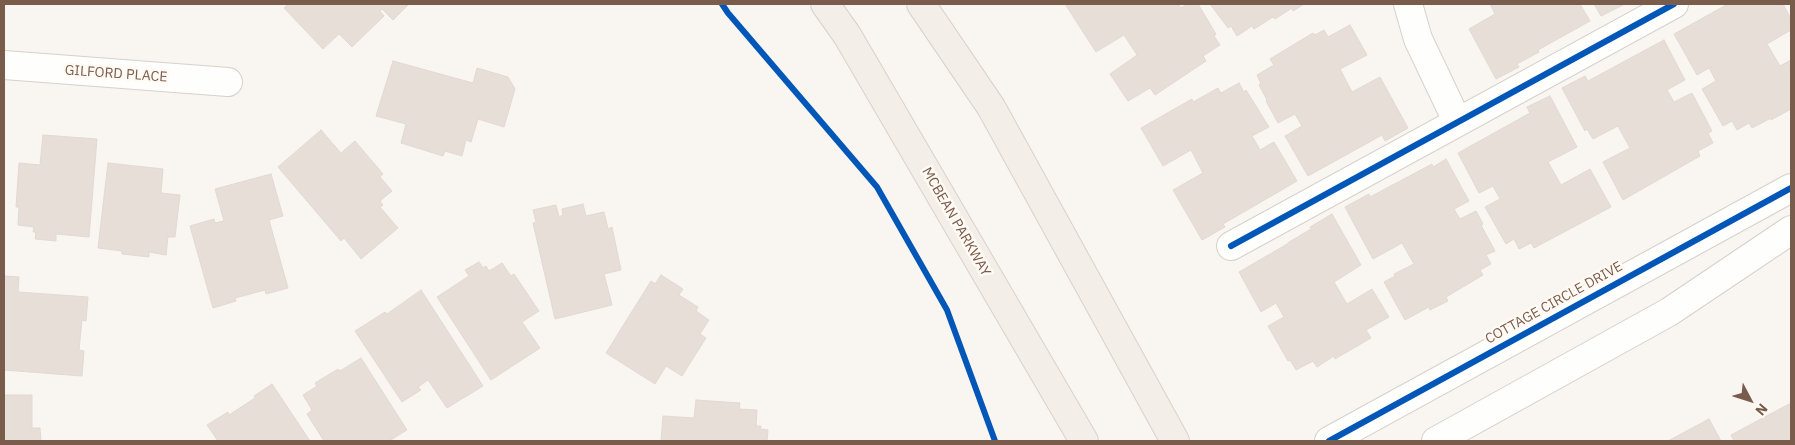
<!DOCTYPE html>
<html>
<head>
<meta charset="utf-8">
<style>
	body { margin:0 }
	#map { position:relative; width:1795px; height:445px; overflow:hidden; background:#f9f5f0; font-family:"IBM Plex Sans",sans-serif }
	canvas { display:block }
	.frame { position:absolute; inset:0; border:5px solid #7a5c4d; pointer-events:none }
	.north { position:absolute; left:1725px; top:375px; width:50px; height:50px; -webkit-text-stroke:4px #fffaf3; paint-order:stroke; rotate:130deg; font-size:14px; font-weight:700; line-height:20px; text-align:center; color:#7a5c4d }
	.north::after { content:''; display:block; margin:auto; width:18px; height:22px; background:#7a5c4d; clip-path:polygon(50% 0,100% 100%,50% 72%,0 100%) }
</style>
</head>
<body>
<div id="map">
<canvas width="1795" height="445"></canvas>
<div class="frame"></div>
<div class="north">N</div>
</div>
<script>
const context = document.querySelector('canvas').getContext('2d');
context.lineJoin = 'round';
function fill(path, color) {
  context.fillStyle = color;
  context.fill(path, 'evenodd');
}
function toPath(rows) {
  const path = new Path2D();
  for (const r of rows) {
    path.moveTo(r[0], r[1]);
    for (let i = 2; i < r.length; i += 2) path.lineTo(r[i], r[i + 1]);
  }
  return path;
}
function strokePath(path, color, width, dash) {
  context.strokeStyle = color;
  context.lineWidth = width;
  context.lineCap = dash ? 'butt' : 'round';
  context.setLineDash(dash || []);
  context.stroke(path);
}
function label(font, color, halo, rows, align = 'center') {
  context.font = font + ' "IBM Plex Sans",sans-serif';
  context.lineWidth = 5;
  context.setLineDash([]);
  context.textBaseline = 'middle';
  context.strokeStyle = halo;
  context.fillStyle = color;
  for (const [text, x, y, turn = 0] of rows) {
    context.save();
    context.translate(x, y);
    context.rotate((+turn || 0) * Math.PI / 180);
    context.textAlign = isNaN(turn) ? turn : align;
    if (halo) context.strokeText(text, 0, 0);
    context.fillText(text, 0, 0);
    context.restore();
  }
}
const building = toPath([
	[288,4,409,4,393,20,382,9,380,11,384,16,352,47,339,34,323,49,284,8,288,4],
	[1065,4,1178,4,1181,8,1187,4,1198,4,1216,34,1214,36,1220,45,1203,56,1206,61,1155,95,1150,88,1128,101,1110,74,1137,55,1124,35,1096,52,1065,4],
	[1210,4,1304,4,1293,11,1292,8,1275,19,1273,17,1254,29,1252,26,1237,36,1231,26,1228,28,1210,4],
	[1490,4,1580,4,1590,21,1538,50,1539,52,1517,64,1519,67,1496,79,1469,29,1495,14,1490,4],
	[1594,4,1625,4,1601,16,1594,4],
	[1728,4,1783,4,1791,19,1791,30,1767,44,1780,66,1791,60,1791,109,1771,120,1771,118,1752,128,1749,123,1737,130,1732,121,1723,126,1702,89,1716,81,1709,68,1697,75,1674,34,1728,4],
	[1350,25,1367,55,1340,69,1352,92,1380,77,1408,128,1385,141,1382,135,1308,176,1285,136,1302,126,1295,114,1278,123,1266,101,1267,100,1259,85,1261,84,1257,75,1274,65,1270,59,1313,33,1315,35,1324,30,1328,37,1350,25],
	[1664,40,1685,80,1667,90,1674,102,1692,93,1712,131,1708,133,1713,143,1698,151,1700,156,1623,200,1603,162,1630,148,1618,126,1593,139,1587,129,1585,131,1562,88,1585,76,1588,81,1664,40],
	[393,61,473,83,477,68,508,77,515,89,504,127,478,119,471,142,466,140,462,156,445,151,443,156,401,143,406,124,376,116,393,61],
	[1239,83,1244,92,1246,90,1269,127,1252,136,1260,150,1274,142,1297,181,1223,224,1225,227,1202,240,1173,190,1203,173,1191,150,1163,166,1141,128,1192,99,1193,102,1218,88,1221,93,1239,83],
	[1550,96,1577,147,1548,162,1561,185,1590,169,1611,207,1534,248,1531,243,1519,249,1514,239,1506,244,1485,207,1500,199,1493,186,1479,193,1458,153,1530,113,1527,107,1550,96],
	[321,130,341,153,355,141,383,174,380,177,392,191,380,201,383,205,380,207,398,228,361,259,344,238,341,241,278,167,321,130],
	[43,135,97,139,89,237,56,234,56,241,35,239,36,232,33,232,34,227,18,225,19,207,16,207,19,163,40,165,43,135],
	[1446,159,1469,201,1454,209,1460,219,1476,211,1483,224,1481,225,1495,251,1486,255,1491,264,1480,270,1483,275,1446,297,1448,301,1430,310,1429,307,1405,320,1384,282,1395,276,1394,274,1414,264,1402,243,1373,259,1345,207,1369,194,1370,197,1432,164,1433,167,1446,159],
	[108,163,163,169,161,193,180,195,175,237,168,237,166,255,149,252,149,257,122,254,122,251,98,248,108,163],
	[271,174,283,216,269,220,288,288,266,294,265,290,235,298,236,301,213,308,190,226,214,219,215,223,224,221,215,189,271,174],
	[583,204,586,216,604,212,608,229,612,227,621,270,604,274,612,305,555,319,533,223,536,222,533,210,556,205,559,217,563,215,562,209,583,204],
	[1332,214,1361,265,1334,282,1347,304,1372,289,1389,317,1366,330,1371,338,1335,359,1334,356,1317,367,1313,361,1296,370,1290,360,1288,361,1268,326,1284,317,1276,303,1261,312,1239,272,1289,243,1289,242,1311,229,1310,227,1332,214],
	[479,262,483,268,486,266,489,271,502,263,511,276,514,274,539,311,522,322,540,348,491,380,437,297,469,276,465,270,479,262],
	[661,275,683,289,679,295,698,307,696,311,709,320,700,334,706,338,682,376,666,366,655,384,606,353,651,281,655,284,661,275],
	[4,276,19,277,18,292,88,297,86,321,82,320,79,350,84,351,82,376,4,370,4,276],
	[421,290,483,386,447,408,428,380,418,387,421,390,402,402,355,331,385,312,387,314,421,290],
	[361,358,407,430,389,441,324,441,307,414,312,410,303,395,317,386,315,383,338,369,340,371,361,358],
	[272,384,310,441,218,441,207,425,228,412,229,415,255,398,254,396,272,384],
	[4,395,32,395,32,428,40,428,41,441,4,441,4,395],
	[696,400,740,403,739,409,757,410,756,426,761,426,760,429,768,430,767,441,661,441,663,416,694,418,696,400],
	[1789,404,1791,407,1791,441,1734,441,1731,435,1789,404],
	[1709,419,1721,441,1668,441,1709,419]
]);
const minor = toPath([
	[1408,4,1418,39,1457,121],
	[4,65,228,82],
	[1231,246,1674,4],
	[1329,441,1791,188],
	[1436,441,1669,312,1791,230]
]);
const major = toPath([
	[825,4,847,35,1084,441],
	[921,4,991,107,1175,441]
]);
const cycleway = toPath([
	[722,4,728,13,877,187,947,310,995,441],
	[1231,246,1674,4],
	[1329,441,1791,188]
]);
const streetNames = [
	["GILFORD PLACE",116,74,4],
	["MCBEAN PARKWAY",956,222,60],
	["COTTAGE CIRCLE DRIVE",1554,303,-29]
];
fill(building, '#e6ded7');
strokePath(building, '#e2d8d2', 1);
strokePath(minor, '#d7d1cb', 30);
strokePath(major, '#dad1cc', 30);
strokePath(minor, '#fefefd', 28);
strokePath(major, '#f3eee8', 28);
strokePath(cycleway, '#0057b8', 6);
label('14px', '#7a5c4d', '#fffaf3', streetNames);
</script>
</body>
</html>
